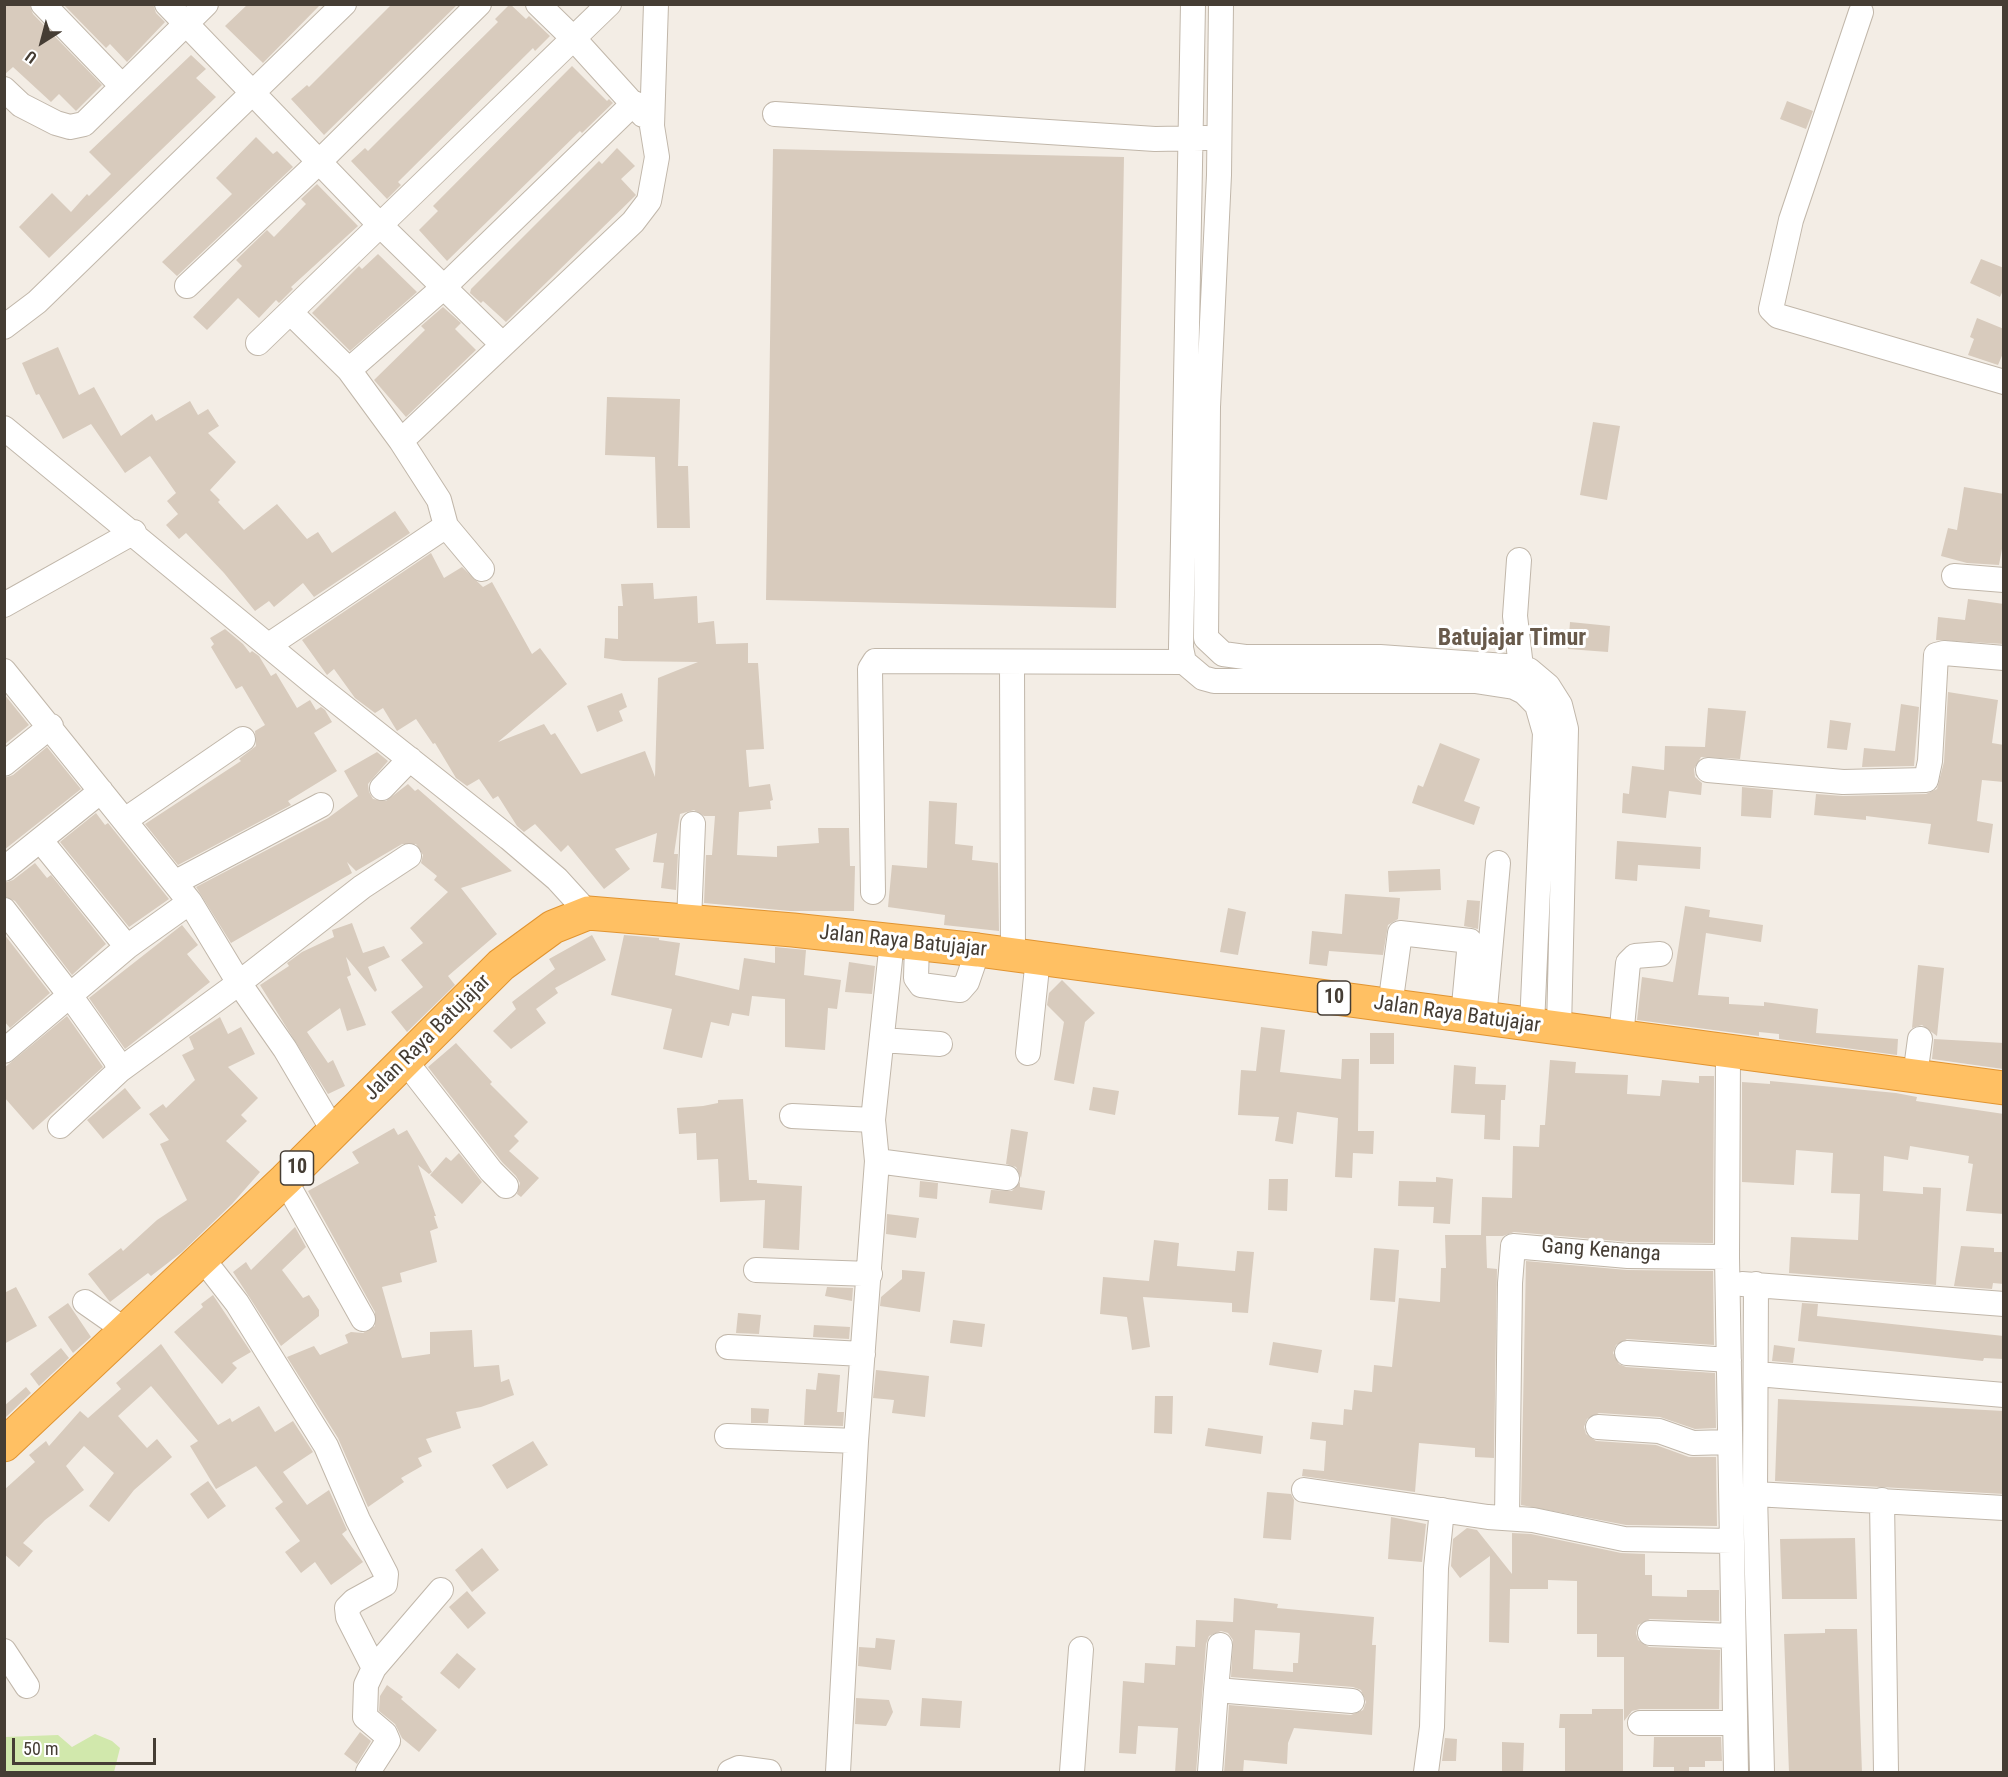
<!DOCTYPE html>
<html>
<head>
<meta charset="utf-8">
<style>
	body { margin:0 }
	#map { position:relative; width:2008px; height:1777px; overflow:hidden; background:#f3ede5; font-family:"Roboto Condensed",sans-serif }
	canvas { display:block }
	.frame { position:absolute; inset:0; border:6px solid #453d34; pointer-events:none }
	.north { position:absolute; left:12px; top:12px; width:60px; height:60px; -webkit-text-stroke:4px #fff; paint-order:stroke; rotate:216deg; font-size:16px; font-weight:700; line-height:24px; text-align:center; color:#453d34 }
	.north::after { content:''; display:block; margin:auto; width:21px; height:27px; background:#453d34; clip-path:polygon(50% 0,100% 100%,50% 72%,0 100%) }
	.scale { position:absolute; left:12px; top:1738px; width:144px; height:27px; box-sizing:border-box; border:3px solid #453d34; border-top:0; padding-left:8px; font-size:18px; line-height:21px; white-space:nowrap; color:#453d34; -webkit-text-stroke:4px #fff; paint-order:stroke }
</style>
</head>
<body>
<div id="map">
<canvas width="2008" height="1777"></canvas>
<div class="frame"></div>
<div class="north">U</div>
<div class="scale">50 m</div>
</div>
<script>
const context = document.querySelector('canvas').getContext('2d');
context.lineJoin = 'round';
function fill(path, color) {
  context.fillStyle = color;
  context.fill(path, 'evenodd');
}
function toPath(rows) {
  const path = new Path2D();
  for (const r of rows) {
    path.moveTo(r[0], r[1]);
    for (let i = 2; i < r.length; i += 2) path.lineTo(r[i], r[i + 1]);
  }
  return path;
}
function strokePath(path, color, width, dash) {
  context.strokeStyle = color;
  context.lineWidth = width;
  context.lineCap = dash ? 'butt' : 'round';
  context.setLineDash(dash || []);
  context.stroke(path);
}
function label(font, color, halo, rows, align = 'center') {
  context.font = font + ' "Roboto Condensed",sans-serif';
  context.lineWidth = 6;
  context.setLineDash([]);
  context.textBaseline = 'middle';
  context.strokeStyle = halo;
  context.fillStyle = color;
  for (const [text, x, y, turn = 0] of rows) {
    context.save();
    context.translate(x, y);
    context.rotate((+turn || 0) * Math.PI / 180);
    context.textAlign = isNaN(turn) ? turn : align;
    if (halo) context.strokeText(text, 0, 0);
    context.fillText(text, 0, 0);
    context.restore();
  }
}
const green = toPath([
	[95,1734,112,1741,120,1748,114,1772,5,1772,5,1737,58,1735,72,1747]
]);
const building = toPath([
	[4,4,29,4,33,14,102,85,76,111,59,94,51,102,13,67,4,75],
	[63,4,153,4,156,13,165,22,127,62,110,44,106,48],
	[248,4,321,4,263,63,225,26],
	[392,4,458,4,324,135,291,99,307,85,309,87],
	[510,4,526,19,529,16,550,36,535,51,533,48,398,182,401,185,387,199,351,161,365,148,368,151,400,119,498,22,495,19],
	[191,55,206,69,196,78,216,97,49,258,19,227,52,193,71,212,87,194,89,196,111,174,89,152],
	[572,66,607,101,609,99,613,103,582,133,580,131,447,261,419,230,438,211,433,206],
	[1787,101,1813,111,1806,129,1780,119],
	[256,137,273,154,277,151,293,167,177,276,162,262,232,194,216,178],
	[617,148,635,166,621,179,636,195,506,322,483,301,481,303,470,293,471,289,599,161,602,164],
	[773,149,1124,157,1116,608,766,600],
	[317,184,358,226,291,287,293,289,279,303,276,300,259,318,238,298,207,330,193,317,242,266,236,260,267,230,274,237,306,204,301,199],
	[378,254,417,292,350,351,312,313,359,266,362,269],
	[1981,259,2004,268,2004,288,2000,297,1970,283],
	[443,307,461,323,455,329,476,350,406,417,374,380,425,330,421,326],
	[1977,318,2004,329,2004,351,1998,365,1968,355,1974,339,1970,337],
	[58,347,79,395,94,387,121,436,152,414,156,421,190,401,198,415,208,409,219,426,208,433,236,462,210,490,220,500,218,502,244,530,277,504,307,539,318,532,332,553,395,511,410,533,314,597,303,583,274,607,269,601,255,611,224,573,186,533,179,539,166,525,178,514,167,501,176,493,150,456,125,473,91,424,63,439,39,394,36,395,22,363],
	[607,397,680,399,678,466,688,466,690,528,657,528,655,457,605,455],
	[1593,422,1620,426,1607,500,1580,495],
	[1964,487,2004,494,2004,538,1999,565,1967,563,1941,556,1948,528,1957,530],
	[431,553,444,578,462,567,483,587,492,582,532,654,540,648,567,684,498,742,544,724,551,735,555,733,581,774,645,751,655,777,658,678,698,662,623,661,604,658,605,638,618,639,618,606,623,606,621,584,653,583,654,599,697,596,698,623,714,621,716,644,748,643,748,663,758,663,764,749,746,750,749,787,770,784,773,800,770,801,771,809,739,812,737,855,777,857,777,846,819,843,818,828,849,828,850,866,855,866,854,911,790,911,704,903,706,855,712,855,715,816,704,816,694,810,680,814,674,854,678,854,676,890,661,888,664,863,653,862,657,833,615,849,630,869,604,889,568,845,561,852,535,824,524,832,517,826,498,796,493,799,479,779,467,786,456,778,435,743,433,744,416,719,397,731,383,708,375,713,355,698,334,669,327,675,302,640],
	[1968,599,2004,604,2004,644,1936,640,1938,617,1965,620],
	[1570,622,1610,626,1608,652,1568,649],
	[225,629,243,644,250,653,252,651,259,656,271,676,276,673,297,708,310,700,316,710,321,707,325,710,332,722,314,733,337,771,288,801,291,805,178,865,145,824,241,761,239,759,256,746,255,731,265,725,242,686,236,689,211,647,214,644,210,638],
	[1948,692,1998,700,1992,743,2004,745,2004,782,1982,780,1977,821,1993,824,1989,853,1928,844,1931,824,1866,816,1866,820,1814,815,1816,794,1843,796,1926,794,1937,789,1944,762],
	[622,693,627,707,619,711,623,721,597,732,587,706],
	[4,694,29,725,4,745],
	[1901,704,1919,707,1914,766,1862,767,1864,748,1895,751],
	[1708,708,1746,711,1740,759,1701,757,1694,769,1695,777,1702,783,1701,795,1669,791,1666,818,1622,813,1623,793,1629,794,1632,766,1664,770,1665,746,1705,747],
	[1830,720,1851,723,1847,750,1827,748],
	[1440,743,1480,759,1464,801,1480,807,1474,825,1412,803,1418,785,1423,787],
	[47,747,81,789,4,850,4,778,13,775],
	[377,752,388,761,368,784,369,792,373,799,386,801,408,784,415,791,418,789,512,871,461,888,497,934,448,976,455,985,407,1032,391,1012,423,987,401,960,423,943,410,928,448,892,434,880,437,876,421,863,423,855,416,844,402,844,356,871,347,862,352,873,231,943,196,887,328,818,358,796,344,771],
	[1742,787,1773,790,1771,818,1741,816],
	[929,801,957,803,955,844,973,846,972,860,998,863,999,931,944,925,945,915,888,907,892,865,927,868],
	[96,813,105,825,108,823,169,899,129,927,60,842],
	[1617,841,1701,847,1700,869,1638,865,1637,881,1615,879],
	[35,863,47,878,51,875,106,944,72,975,15,901,4,896,4,883,13,880],
	[1440,869,1441,890,1389,892,1388,871],
	[1345,894,1400,898,1398,919,1388,925,1383,955,1329,951,1327,966,1309,964,1312,931,1342,934],
	[1467,900,1480,901,1478,929,1464,926],
	[1685,906,1710,910,1709,917,1763,925,1761,942,1706,933,1698,995,1729,997,1729,1004,1764,1006,1764,1002,1818,1009,1816,1033,1898,1039,1897,1055,1779,1039,1779,1034,1759,1032,1759,1036,1637,1020,1642,977,1673,982],
	[1228,908,1246,912,1238,955,1220,952],
	[352,923,363,953,384,946,390,957,368,967,377,990,375,992,346,957,351,975,347,977,366,1025,347,1031,340,1008,307,1032,328,1063,333,1060,345,1086,328,1094,260,985,289,966,287,963,302,952,334,937,332,930],
	[182,925,198,945,187,954,210,982,125,1049,89,998],
	[4,934,50,993,10,1028,4,1021],
	[592,935,606,960,555,988,558,993,536,1009,546,1023,511,1049,493,1031,516,1009,512,1002,555,969,549,959],
	[624,935,659,938,659,940,680,943,675,975,739,990,744,958,775,963,775,947,806,950,804,975,841,980,837,1009,828,1008,825,1050,785,1047,785,999,752,996,749,1016,732,1013,729,1026,711,1022,702,1058,663,1049,672,1009,611,995],
	[849,962,875,966,872,994,845,992],
	[1918,965,1944,968,1937,1036,1922,1025,1912,1028],
	[1062,980,1095,1013,1085,1022,1074,1084,1054,1080,1064,1022,1047,1005,1049,993],
	[67,1016,103,1067,33,1130,4,1097,4,1068],
	[220,1017,228,1034,241,1027,255,1054,228,1067,258,1098,241,1115,247,1121,226,1141,260,1172,232,1204,182,1252,151,1276,148,1273,110,1302,88,1274,121,1248,123,1251,157,1220,187,1200,160,1144,169,1140,149,1114,163,1104,166,1108,195,1080,182,1055,194,1049,189,1037],
	[1261,1027,1285,1030,1280,1072,1341,1079,1342,1059,1359,1059,1358,1131,1374,1131,1373,1154,1353,1153,1352,1178,1335,1177,1338,1118,1297,1112,1293,1144,1275,1141,1279,1117,1238,1115,1241,1070,1256,1071],
	[1370,1033,1394,1033,1394,1064,1370,1064],
	[1934,1039,2004,1043,2003,1069,1932,1059],
	[456,1043,492,1082,490,1084,528,1122,514,1136,519,1141,509,1151,539,1178,521,1197,517,1194,520,1183,516,1176,502,1162,428,1067],
	[1550,1060,1576,1062,1575,1073,1628,1075,1627,1094,1660,1096,1662,1080,1699,1083,1699,1076,1714,1076,1713,1243,1629,1242,1514,1232,1503,1236,1486,1236,1487,1268,1497,1269,1494,1458,1475,1457,1475,1448,1419,1443,1415,1492,1302,1476,1303,1469,1324,1471,1326,1441,1310,1439,1312,1422,1343,1425,1344,1409,1352,1410,1354,1390,1372,1392,1374,1365,1392,1367,1399,1298,1440,1302,1441,1268,1446,1268,1445,1235,1481,1235,1482,1197,1512,1198,1513,1146,1539,1147,1540,1125,1545,1125],
	[1454,1065,1476,1067,1475,1084,1506,1085,1505,1100,1501,1100,1500,1140,1484,1139,1485,1115,1451,1113],
	[1770,1081,1896,1093,1917,1097,1916,1101,2004,1114,2004,1214,1966,1211,1973,1164,1968,1163,1969,1156,1910,1146,1908,1160,1884,1156,1883,1191,1923,1194,1923,1187,1941,1188,1936,1285,1789,1273,1791,1237,1858,1240,1860,1194,1831,1193,1833,1153,1796,1150,1794,1185,1742,1182,1742,1082,1770,1084],
	[1093,1087,1119,1091,1115,1115,1089,1110],
	[125,1088,141,1108,103,1139,87,1120],
	[743,1099,749,1180,757,1180,757,1183,802,1186,799,1250,763,1248,765,1200,720,1202,718,1159,697,1160,696,1133,679,1134,677,1108,703,1106,718,1103,718,1100],
	[394,1128,398,1135,407,1130,432,1172,429,1174,418,1165,436,1216,434,1216,438,1228,430,1231,437,1262,400,1273,402,1282,382,1287,402,1358,430,1354,430,1332,472,1330,474,1367,499,1365,501,1382,509,1379,514,1395,481,1407,456,1412,461,1428,426,1439,432,1452,418,1458,422,1466,401,1478,404,1482,368,1507,338,1438,287,1357,314,1346,320,1355,348,1343,345,1335,351,1332,363,1333,375,1326,375,1312,308,1191,359,1163,352,1152],
	[1011,1129,1028,1132,1021,1178,1016,1167,1006,1164],
	[459,1153,482,1182,462,1204,430,1175,446,1157,451,1161],
	[1436,1177,1453,1179,1450,1224,1433,1223,1434,1207,1398,1206,1399,1181,1436,1182],
	[1269,1179,1288,1179,1287,1211,1268,1210],
	[920,1181,938,1183,937,1199,919,1197],
	[1020,1182,1020,1187,1045,1191,1042,1210,989,1203,991,1190,1012,1191],
	[887,1214,919,1218,916,1238,886,1234],
	[295,1227,306,1247,282,1270,303,1298,309,1295,319,1310,319,1316,281,1346,233,1272,246,1262,251,1270],
	[1154,1240,1179,1243,1177,1266,1235,1271,1237,1251,1254,1252,1248,1313,1232,1312,1232,1303,1143,1297,1150,1347,1132,1350,1127,1317,1100,1314,1103,1277,1149,1281],
	[1961,1246,1994,1248,1994,1252,2004,1252,2004,1284,1993,1283,1992,1289,1954,1286],
	[1374,1248,1399,1250,1395,1302,1370,1300],
	[1526,1261,1627,1270,1713,1271,1714,1345,1627,1339,1616,1345,1613,1353,1619,1364,1626,1367,1715,1373,1716,1428,1695,1429,1660,1417,1599,1413,1587,1419,1584,1427,1586,1434,1596,1441,1656,1445,1689,1457,1716,1457,1717,1526,1626,1525,1521,1505],
	[902,1270,925,1272,920,1312,880,1306,881,1297,902,1279],
	[16,1287,37,1326,4,1344,4,1293],
	[827,1287,853,1288,852,1301,825,1296],
	[213,1295,251,1352,232,1363,237,1368,222,1384,174,1332,203,1307,201,1304],
	[68,1303,91,1337,73,1353,48,1317],
	[1802,1303,1818,1304,1817,1316,2004,1336,2004,1359,1984,1358,1983,1361,1798,1341],
	[738,1313,761,1315,759,1334,736,1333],
	[953,1320,985,1324,982,1347,950,1343],
	[814,1325,850,1327,849,1339,813,1337],
	[1273,1342,1322,1350,1318,1373,1269,1365],
	[161,1344,218,1425,230,1418,232,1422,259,1406,275,1432,293,1421,313,1452,283,1472,307,1505,329,1490,347,1530,342,1534,363,1562,331,1585,315,1562,301,1573,285,1552,300,1541,275,1508,283,1502,256,1466,216,1489,190,1446,198,1441,151,1386,118,1416,147,1448,157,1439,172,1457,134,1490,109,1522,89,1506,114,1473,84,1446,66,1466,84,1490,45,1520,23,1543,33,1551,19,1567,4,1554,4,1490,35,1462,29,1455,46,1441,49,1446,80,1411,88,1418,121,1389,116,1383],
	[1774,1345,1795,1348,1793,1363,1772,1361],
	[61,1348,69,1358,39,1386,30,1374],
	[876,1370,929,1376,925,1417,892,1413,894,1400,873,1398],
	[818,1373,840,1375,837,1412,844,1412,843,1426,804,1425,806,1389,816,1390],
	[26,1387,31,1393,5,1418,4,1406],
	[1155,1396,1173,1396,1172,1434,1154,1433],
	[1778,1399,2004,1411,2004,1494,1775,1481],
	[751,1408,769,1409,768,1423,751,1423],
	[1208,1428,1263,1436,1261,1454,1205,1446],
	[533,1441,548,1465,507,1489,492,1465],
	[208,1481,226,1506,208,1519,190,1494],
	[1267,1492,1291,1494,1294,1500,1291,1540,1263,1538],
	[1391,1517,1426,1524,1422,1562,1388,1559],
	[1467,1528,1477,1530,1512,1574,1512,1533,1531,1534,1621,1553,1645,1554,1645,1575,1652,1575,1652,1596,1687,1597,1687,1590,1719,1590,1719,1621,1650,1619,1638,1625,1636,1633,1638,1640,1649,1647,1720,1650,1719,1709,1640,1709,1632,1711,1624,1721,1624,1657,1597,1657,1597,1634,1577,1634,1577,1581,1548,1580,1548,1589,1510,1589,1509,1643,1489,1642,1490,1556,1460,1578,1451,1566,1453,1539],
	[1855,1538,1857,1599,1782,1599,1780,1539],
	[482,1548,499,1570,472,1592,455,1570],
	[467,1591,486,1613,468,1629,449,1607],
	[1234,1598,1278,1604,1277,1608,1374,1617,1372,1645,1376,1645,1372,1735,1294,1728,1288,1743,1287,1764,1244,1760,1243,1773,1224,1773,1229,1705,1351,1715,1363,1710,1366,1702,1361,1690,1353,1687,1231,1677,1233,1640,1228,1633,1221,1631,1209,1636,1206,1644,1196,1773,1175,1773,1178,1728,1138,1726,1136,1754,1119,1753,1123,1681,1144,1683,1145,1663,1175,1665,1176,1646,1195,1647,1196,1620,1233,1622],
	[1255,1630,1300,1633,1298,1663,1293,1663,1293,1672,1253,1669],
	[1825,1629,1857,1629,1862,1773,1789,1773,1784,1634,1825,1633],
	[876,1638,895,1640,891,1670,858,1666,859,1647,875,1648],
	[457,1653,476,1669,459,1689,440,1673],
	[387,1685,403,1697,401,1699,437,1730,419,1752,402,1738,395,1724,379,1711,380,1696],
	[856,1698,889,1700,893,1712,886,1726,855,1724],
	[922,1698,962,1701,960,1728,920,1726],
	[1592,1709,1623,1709,1623,1773,1565,1773,1565,1728,1559,1728,1560,1714,1592,1714],
	[360,1732,371,1741,357,1764,344,1754],
	[1654,1737,1721,1737,1722,1761,1705,1761,1705,1767,1689,1767,1689,1773,1674,1773,1674,1767,1653,1767],
	[1445,1738,1457,1739,1456,1761,1442,1761],
	[1502,1742,1524,1743,1523,1772,1502,1772]
]);
const minor = toPath([
	[43,4,121,85],
	[167,4,380,225,502,344],
	[538,4,575,40,643,115],
	[1193,4,1181,648,1184,662,1203,678,1214,681,1475,681,1514,687,1524,692,1537,705,1545,733,1532,1025],
	[1221,4,1219,175,1208,407,1206,638,1223,654,1245,657,1380,657,1520,667,1529,670,1548,686,1560,705,1566,729,1559,1029],
	[1861,12,1791,220,1771,309,1778,316,2004,382],
	[4,89,21,105,56,123,70,127,84,124,206,4],
	[775,114,1155,139,1206,138],
	[187,286,319,162,479,4],
	[290,312,349,370,401,441,439,500,446,526,482,569],
	[4,327,37,302,344,4],
	[258,343,609,4],
	[349,370,444,287,634,103],
	[4,428,316,685,509,838,557,879,588,913],
	[401,441,633,222,649,201,657,157,652,126,656,4],
	[1519,560,1515,616,1523,684],
	[1954,576,2004,580],
	[4,605,134,532],
	[269,645,446,526],
	[1012,662,1013,954],
	[4,671,190,902,239,983,285,1049,334,1132],
	[4,764,51,726],
	[1708,770,1843,782,1926,780,1930,761,1936,655,1944,653,2004,658],
	[382,788,410,759],
	[125,820,243,739],
	[41,841,127,947],
	[4,869,101,791],
	[176,882,321,805],
	[873,892,870,669,875,661,1184,662],
	[4,910,69,994,115,1059,120,1070],
	[689,921,693,824],
	[917,944,916,978,921,985,960,990,967,982,978,950],
	[1390,1006,1400,933,1470,941,1463,1016],
	[1484,1019,1498,863],
	[1621,1038,1628,963,1635,956,1660,954],
	[882,1040,940,1044],
	[4,1051,127,947,190,902],
	[1028,1053,1038,958],
	[1728,1053,1727,1257,1736,1772],
	[406,1062,491,1171,506,1186],
	[1915,1076,1920,1039],
	[792,1116,873,1120],
	[60,1126,120,1070,239,983,362,887,409,856],
	[877,1161,1007,1178],
	[285,1180,363,1319],
	[202,1258,237,1303,326,1446,358,1520,386,1574,385,1584,354,1601,347,1608,348,1617,374,1668],
	[756,1270,870,1274],
	[1742,1284,2004,1304],
	[1756,1284,1755,1494,1762,1772],
	[85,1302,125,1330],
	[728,1347,863,1354],
	[1627,1353,1729,1360],
	[1757,1374,2004,1395],
	[1598,1427,1659,1431,1693,1443,1730,1442],
	[727,1436,856,1441],
	[1304,1490,1488,1517,1533,1520,1624,1539,1732,1541],
	[1755,1494,2004,1508],
	[1882,1500,1886,1772],
	[1507,1518,1510,1283,1513,1246,1628,1256,1727,1257],
	[1650,1633,1733,1636],
	[4,1651,27,1686],
	[1216,1690,1220,1645],
	[1640,1723,1734,1723],
	[368,1772,388,1741,385,1734,365,1717,366,1685,374,1668,441,1590],
	[730,1772,739,1768,769,1772],
	[838,1772,856,1441,877,1161,873,1120,892,941],
	[1072,1772,1081,1649],
	[1210,1772,1216,1690,1352,1701],
	[1426,1772,1432,1727,1436,1568,1442,1510]
]);
const highway = toPath([
	[4,1445,285,1180,501,965,553,927,588,913,793,930,978,950,2004,1088]
]);
const shields = [
	[1334,998,33],
	[297,1168,33]
];
const shieldNames = [
	["10",1334,998],
	["10",297,1168]
];
const streetNames = [
	["Jalan Raya Batujajar",903,942,6],
	["Jalan Raya Batujajar",1457,1015,8],
	["Jalan Raya Batujajar",428,1038,-45],
	["Gang Kenanga",1601,1251,4]
];
const quarterNames = [
	["Batujajar Timur",1512,639]
];
fill(green, '#d1e8ac');
fill(building, '#d8cbbd');
strokePath(minor, '#c1b7aa', 26);
strokePath(highway, '#e19431', 35);
strokePath(minor, '#fff', 24);
strokePath(highway, '#ffc063', 33);
for (const [x, y, w] of shields) {
  const box = new Path2D();
  box.roundRect(x - w / 2, y - 17, w, 34, 4.5);
  context.fillStyle = '#fff';
  context.fill(box);
  strokePath(box, '#453d34', 1.5);
}
label('bold 20px', '#453d34', null, shieldNames);
label('21px', '#453d34', '#fff', streetNames);
label('bold 24px', '#685a4b', '#fff', quarterNames);
</script>
</body>
</html>
